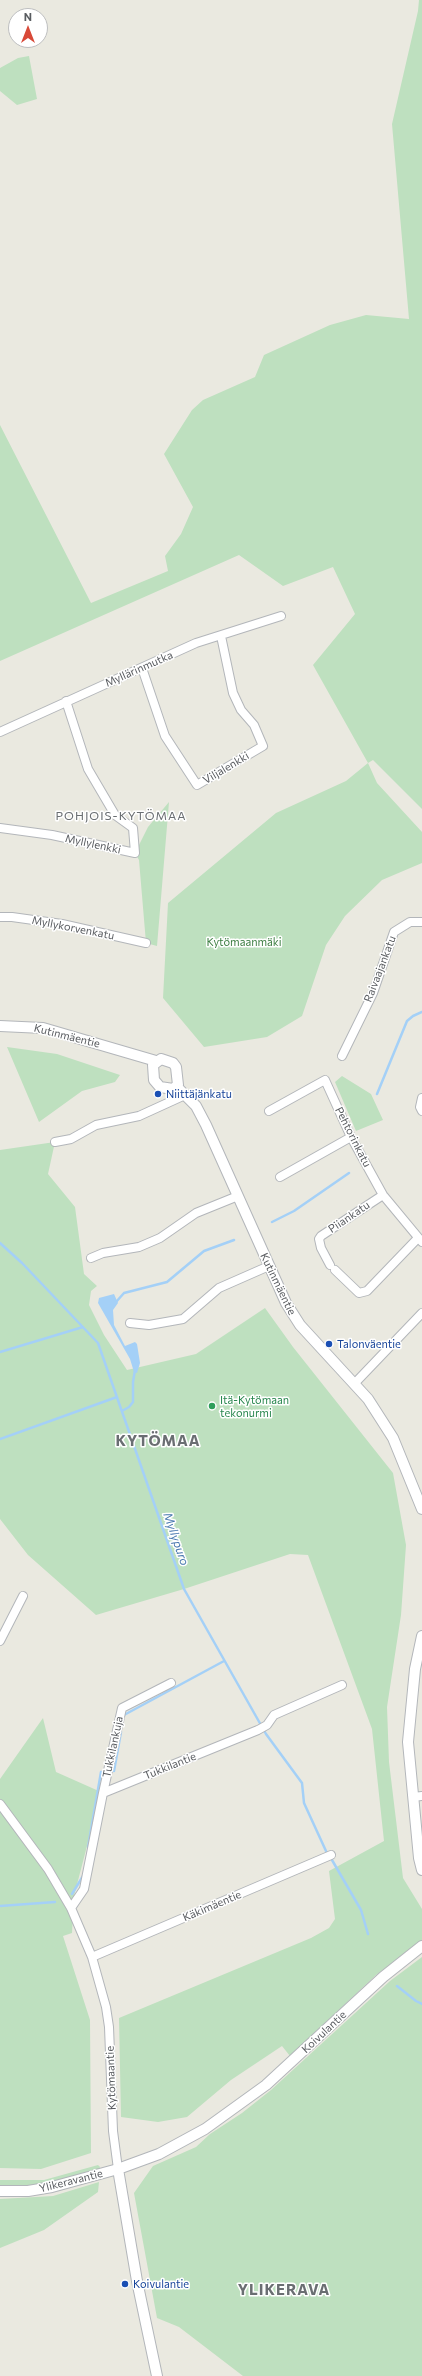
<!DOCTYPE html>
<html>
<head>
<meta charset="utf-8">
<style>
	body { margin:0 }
	#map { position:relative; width:422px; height:2376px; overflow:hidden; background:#eae9e0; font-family:Commissioner,sans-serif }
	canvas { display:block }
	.north { position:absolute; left:8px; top:8px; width:40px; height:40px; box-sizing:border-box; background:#fff; border:1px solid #bdbebf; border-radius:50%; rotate:0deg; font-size:11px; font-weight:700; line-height:16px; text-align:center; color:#595c60 }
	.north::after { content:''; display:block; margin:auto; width:14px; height:18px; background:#d84938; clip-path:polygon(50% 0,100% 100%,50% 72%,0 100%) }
</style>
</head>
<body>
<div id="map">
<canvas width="422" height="2376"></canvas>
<div class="north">N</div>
</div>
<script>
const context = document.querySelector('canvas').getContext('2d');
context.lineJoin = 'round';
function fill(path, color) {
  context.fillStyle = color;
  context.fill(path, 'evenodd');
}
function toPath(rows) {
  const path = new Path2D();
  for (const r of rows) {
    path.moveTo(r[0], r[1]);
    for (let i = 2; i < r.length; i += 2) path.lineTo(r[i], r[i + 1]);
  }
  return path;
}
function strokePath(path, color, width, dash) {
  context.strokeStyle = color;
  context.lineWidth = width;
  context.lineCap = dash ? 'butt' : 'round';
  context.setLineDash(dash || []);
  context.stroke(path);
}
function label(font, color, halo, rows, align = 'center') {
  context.font = font + ' Commissioner,sans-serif';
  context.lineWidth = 3;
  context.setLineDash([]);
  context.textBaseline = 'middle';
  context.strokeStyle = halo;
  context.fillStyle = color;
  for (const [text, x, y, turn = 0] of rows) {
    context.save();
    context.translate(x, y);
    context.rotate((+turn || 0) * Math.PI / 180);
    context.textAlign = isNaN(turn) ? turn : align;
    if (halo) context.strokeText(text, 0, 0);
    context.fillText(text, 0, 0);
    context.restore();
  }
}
const green = toPath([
	[419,0,422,0,422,809,373,760,368,763,377,783,422,832,422,863,382,880,345,916,326,945,302,1016,267,1037,204,1047,163,998,168,903,276,813,346,781,368,763,313,665,355,614,333,567,283,586,239,555,0,661,0,425,91,603,168,571,165,556,181,534,193,507,164,454,192,410,203,400,255,377,264,355,330,325,366,315,409,319,392,124,418,11],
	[29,56,37,99,17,105,0,91,0,68,18,58],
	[169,802,157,946,146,943,139,860,135,853,148,827],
	[7,1047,57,1054,120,1075,115,1082,82,1091,39,1122],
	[342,1076,371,1094,383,1120,356,1131,335,1082],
	[55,1142,48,1174,75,1207,84,1274,97,1286,91,1291,89,1305,104,1335,127,1370,196,1354,265,1308,293,1347,393,1473,406,1545,401,1615,387,1707,389,1762,403,1878,422,1909,422,1941,376,1975,290,2056,282,2046,231,2080,187,2117,158,2122,121,2117,119,2018,311,1938,329,1928,335,1919,329,1871,384,1841,372,1729,308,1555,290,1554,184,1589,96,1615,28,1555,0,1519,0,1150],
	[43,1718,56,1772,101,1792,74,1896,72,1933,63,1936,90,2020,91,2153,41,2169,0,2168,0,1779],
	[422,1957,422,2376,243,2376,179,2327,157,2318,134,2193,153,2166,196,2147,210,2134,242,2113,271,2090,390,1981],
	[98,2165,100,2167,99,2170,34,2187,0,2187,0,2180,44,2180],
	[99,2182,98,2192,44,2230,0,2248,0,2199,53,2196]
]);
const water = toPath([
	[114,1294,118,1303,113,1310,114,1325,125,1346,135,1342,137,1344,140,1363,137,1373,134,1372,130,1359,98,1303,99,1298]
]);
const stream = toPath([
	[377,1094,407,1021,413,1016,422,1012],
	[272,1222,294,1211,349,1173],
	[0,1243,22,1263,98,1343,184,1589,266,1734,302,1783,304,1803,326,1851],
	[116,1302,124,1293,167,1282,204,1251,234,1240],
	[0,1352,83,1327],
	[122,1411,129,1407,133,1402,133,1382,135,1370],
	[0,1439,117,1397],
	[124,1715,224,1661],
	[114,1771,121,1732],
	[88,1847,101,1772],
	[332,1860,361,1910,368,1934],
	[72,1894,83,1876],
	[0,1906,55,1902],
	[397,1986,416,2001,422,2004]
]);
const minor = toPath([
	[142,668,165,736,197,785,263,746,254,725,241,710,233,693,221,636],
	[0,732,196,643,281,616],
	[0,828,52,835,135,853,133,828,115,815,88,769,66,701],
	[0,917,12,917,62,924,146,943],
	[342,1056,373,993,394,932,410,922,422,922],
	[422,1098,420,1107,422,1111],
	[269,1111,325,1080,351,1137,383,1195,422,1242],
	[55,1142,71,1139,96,1125,139,1116,185,1095],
	[280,1177,351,1137],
	[91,1258,103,1253,139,1247,160,1238,196,1213,238,1196],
	[330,1265,321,1248,319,1239,321,1236,383,1195],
	[335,1270,359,1293,367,1291,418,1238],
	[130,1323,149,1325,183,1319,219,1288,269,1266],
	[355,1383,422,1313],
	[0,1641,23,1596],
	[103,1793,122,1708,171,1683],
	[413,1797,422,1796],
	[0,1804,48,1869,71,1908,92,1957,106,2007,109,2027,113,2131,118,2169],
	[71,1908,84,1889,103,1793,258,1730,267,1725,274,1715,342,1685],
	[92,1957,331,1855]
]);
const tertiary = toPath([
	[0,1026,43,1028,156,1061],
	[161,1059,173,1063,176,1067,178,1085,173,1089,160,1087,154,1080,153,1065,161,1059],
	[177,1087,196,1106,206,1125,286,1303,300,1325,368,1399,393,1438,422,1509],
	[422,1636,415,1669,408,1742,419,1858,422,1870],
	[118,2169,137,2281,157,2376],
	[0,2191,28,2191,52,2187,118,2169,159,2154,205,2129,266,2085,383,1977,422,1946]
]);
const markers = [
	[158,1094,4,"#1a4fb4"],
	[329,1344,4,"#1a4fb4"],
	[212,1406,4,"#2e9e5b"],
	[125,2284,4,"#1a4fb4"]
];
const streetNames = [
	["Myllärinmutka",139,669,-24],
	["Viljalenkki",226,768,-31],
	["Myllylenkki",93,844,12],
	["Myllykorvenkatu",73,928,11],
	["Raivaajankatu",380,969,-69],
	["Kutinmäentie",67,1036,14],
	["Pehtorinkatu",353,1137,63],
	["Piiankatu",349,1217,-34],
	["Kutinmäentie",278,1284,64],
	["Tukkilankuja",113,1747,-78],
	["Tukkilantie",170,1766,-22],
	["Käkimäentie",212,1906,-23],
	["Koivulantie",324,2032,-43],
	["Kytömaantie",111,2078,-92],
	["Ylikeravantie",71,2181,-14]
];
const parkNames = [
	["Kytömaanmäki",244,942]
];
const transitNames = [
	["Niittäjänkatu",166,1094],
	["Talonväentie",337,1344],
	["Koivulantie",133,2284]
];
const leisureNames = [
	["Itä-Kytömaan",220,1400],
	["tekonurmi",220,1413]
];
const neighbourhoodNames = [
	["POHJOIS-KYTÖMAA",121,816]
];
const waterNames = [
	["Myllypuro",176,1539,71]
];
const districtNames = [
	["KYTÖMAA",158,1441],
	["YLIKERAVA",284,2290]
];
fill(green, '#bee0bf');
fill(water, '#a4d0f7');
strokePath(stream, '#a4d0f7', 2.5);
strokePath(minor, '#b3b6ba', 10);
strokePath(tertiary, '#b3b6ba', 12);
strokePath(minor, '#fff', 8);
strokePath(tertiary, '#fff', 10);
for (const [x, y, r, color] of markers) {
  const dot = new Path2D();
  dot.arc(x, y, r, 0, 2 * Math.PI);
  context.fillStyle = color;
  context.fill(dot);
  strokePath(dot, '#fff', 1.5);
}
label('11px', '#595c60', '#fff', streetNames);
label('11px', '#3b7d40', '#fff', parkNames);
label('11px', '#164399', '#fff', transitNames, 'left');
label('11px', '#27864d', '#fff', leisureNames, 'left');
context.letterSpacing = '1px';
label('12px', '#6a6e72', '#fff', neighbourhoodNames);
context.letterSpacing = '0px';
label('italic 12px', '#4777ae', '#fff', waterNames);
context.letterSpacing = '1px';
label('bold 15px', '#6a6e72', '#fff', districtNames);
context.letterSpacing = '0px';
</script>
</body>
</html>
